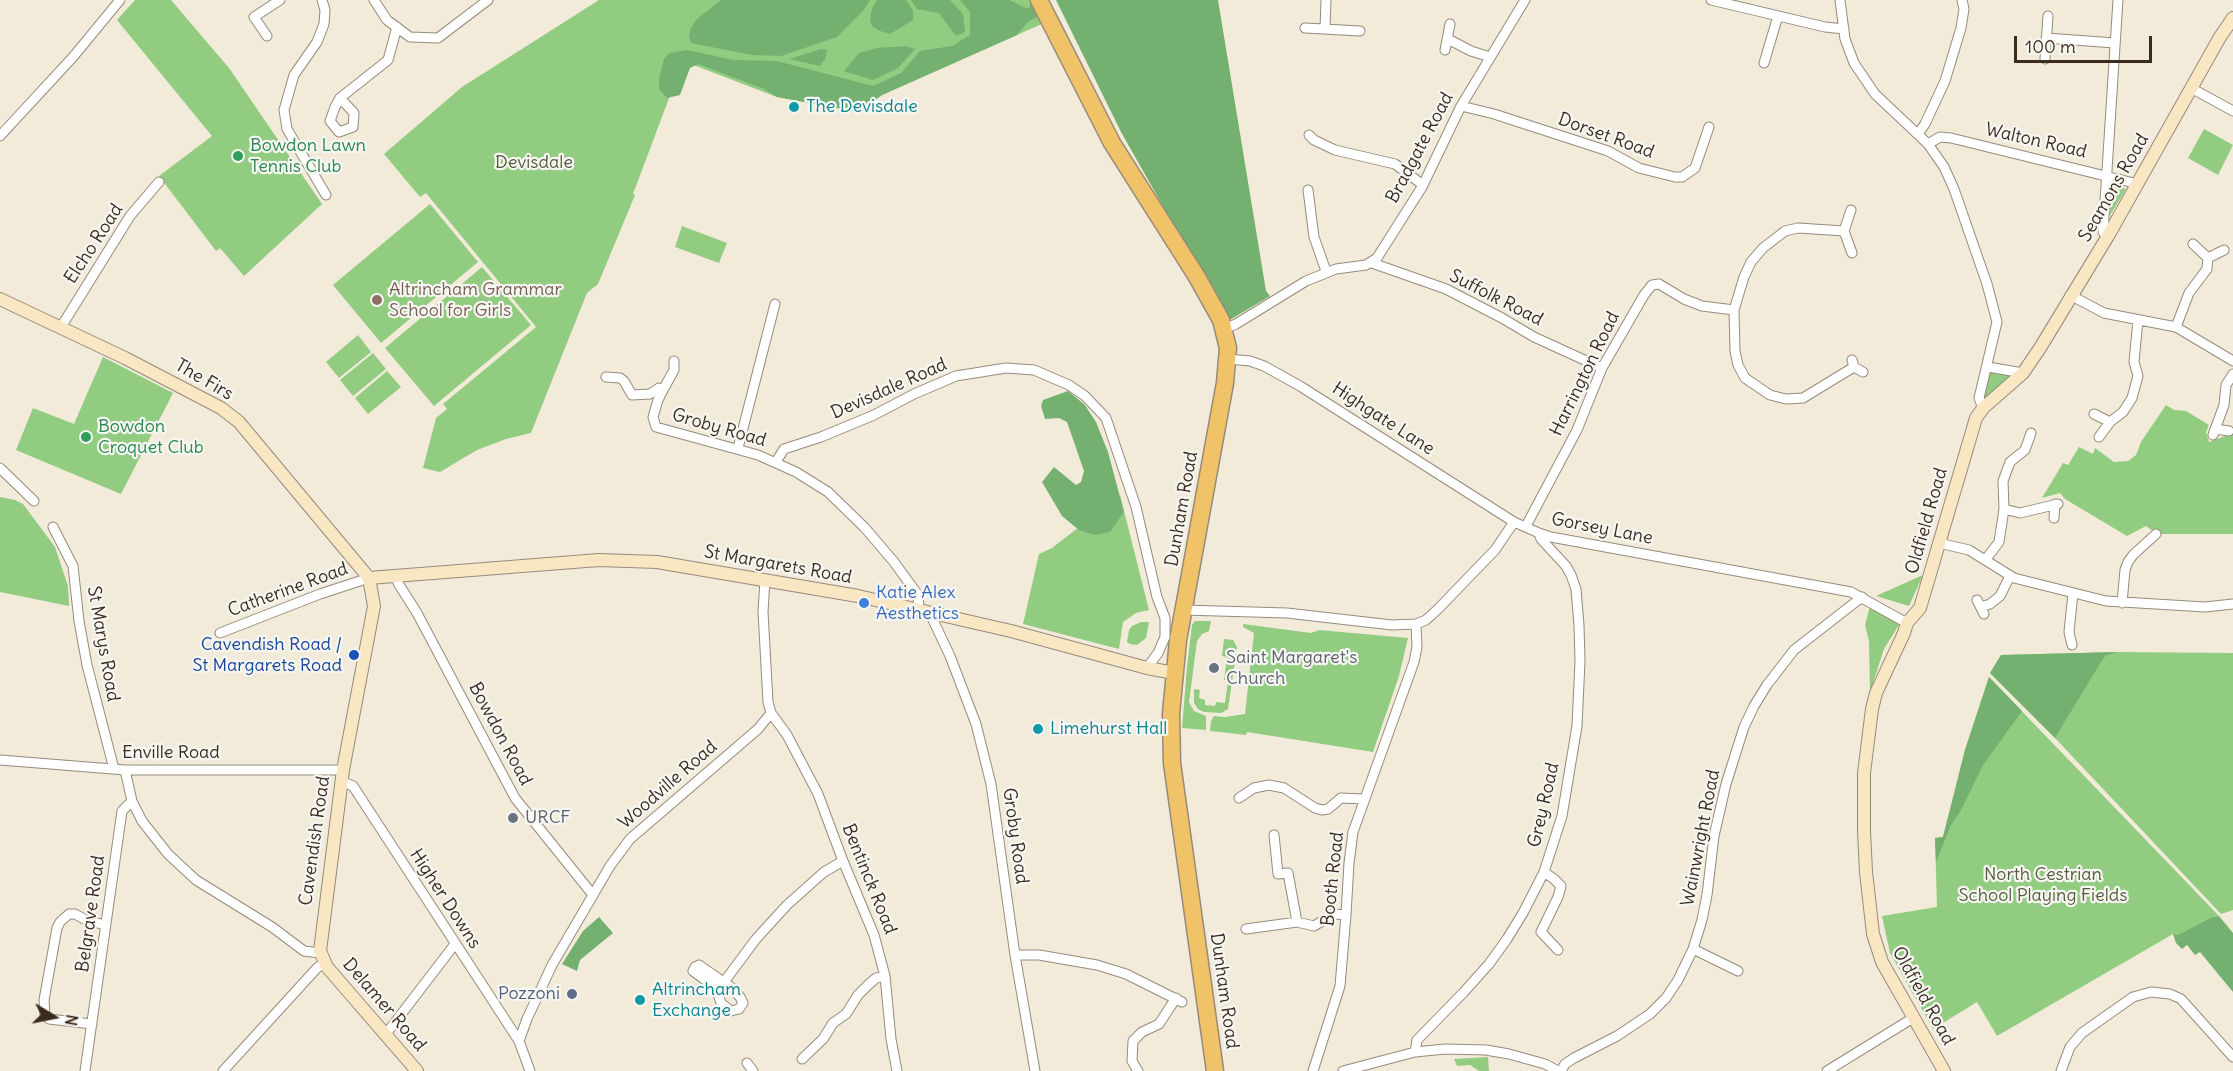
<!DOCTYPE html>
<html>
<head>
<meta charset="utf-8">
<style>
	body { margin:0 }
	#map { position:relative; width:2233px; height:1071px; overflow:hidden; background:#f3ebda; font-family:Delius,sans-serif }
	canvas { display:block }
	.north { position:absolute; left:24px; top:987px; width:60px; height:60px; -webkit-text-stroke:4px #f6f6f2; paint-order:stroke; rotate:100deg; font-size:16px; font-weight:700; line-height:24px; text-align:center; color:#3b2a1e }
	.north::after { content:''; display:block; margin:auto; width:21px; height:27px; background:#3b2a1e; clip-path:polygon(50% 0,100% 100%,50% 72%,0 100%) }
	.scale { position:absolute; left:2014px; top:36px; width:138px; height:27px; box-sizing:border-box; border:3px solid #3b2a1e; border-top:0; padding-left:8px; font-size:18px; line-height:21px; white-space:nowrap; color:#3b2a1e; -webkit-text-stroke:4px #f6f6f2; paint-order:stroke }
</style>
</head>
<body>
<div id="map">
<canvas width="2233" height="1071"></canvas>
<div class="north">N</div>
<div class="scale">100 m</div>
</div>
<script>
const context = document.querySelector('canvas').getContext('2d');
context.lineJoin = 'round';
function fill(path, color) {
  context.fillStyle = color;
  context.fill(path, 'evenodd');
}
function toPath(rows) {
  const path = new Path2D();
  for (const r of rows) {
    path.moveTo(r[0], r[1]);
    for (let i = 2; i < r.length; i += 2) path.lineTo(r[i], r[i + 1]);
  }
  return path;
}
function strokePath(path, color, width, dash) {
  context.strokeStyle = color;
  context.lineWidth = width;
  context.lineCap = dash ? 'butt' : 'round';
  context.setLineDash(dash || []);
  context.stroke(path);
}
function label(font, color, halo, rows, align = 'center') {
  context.font = font + ' Delius,sans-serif';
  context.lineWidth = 4.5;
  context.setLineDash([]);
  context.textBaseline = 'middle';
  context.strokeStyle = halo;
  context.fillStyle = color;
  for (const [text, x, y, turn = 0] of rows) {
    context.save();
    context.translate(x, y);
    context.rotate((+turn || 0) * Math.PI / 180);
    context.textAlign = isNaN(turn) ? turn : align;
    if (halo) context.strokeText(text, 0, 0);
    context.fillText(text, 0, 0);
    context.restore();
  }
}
const green = toPath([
	[135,0,171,0,229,68,322,204,244,276,220,248,216,251,159,176,212,136,117,20],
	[599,0,1033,0,1044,23,882,95,858,112,777,97,683,61,633,194,635,195,598,284,587,293,531,433,506,439,477,450,440,472,423,468,436,418,447,409,443,404,536,327,426,193,420,197,384,154,462,87],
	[2204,129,2233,145,2218,175,2188,158],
	[2114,185,2126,189,2109,217,2110,191],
	[430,204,478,262,381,343,333,285],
	[682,226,727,243,719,263,675,247],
	[482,267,531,325,434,406,385,348],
	[358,335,371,352,339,378,326,362],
	[373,353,386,369,353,396,340,380],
	[103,357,173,393,121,494,16,450,33,408,74,424],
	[1988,367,2023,373,1983,408,1979,398],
	[387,371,401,387,368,414,355,398],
	[2166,405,2174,410,2186,411,2209,425,2206,432,2209,442,2233,433,2233,534,2157,534,2146,526,2127,536,2065,499,2060,493,2042,498,2063,463,2068,465,2079,447,2093,454,2095,448,2114,462,2128,461,2136,455,2141,442],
	[1120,495,1149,610,1136,613,1123,622,1119,649,1023,624,1039,554,1052,548],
	[0,497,15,500,23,504,55,547,68,586,69,606,0,592],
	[1923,575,1909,606,1876,596],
	[1870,606,1904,617,1884,649,1870,692,1869,641,1865,625],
	[1195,621,1211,621,1209,631,1202,634,1197,641,1189,702,1194,711,1206,716,1206,730,1182,728,1187,667,1192,625],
	[1141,622,1149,622,1146,638,1137,645,1130,644,1127,642,1129,630,1132,626],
	[1243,624,1311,633,1319,630,1408,638,1399,676,1373,752,1247,732,1246,735,1210,731,1211,721,1214,716,1225,717,1245,714,1254,633,1243,627],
	[1224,639,1233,640,1237,647,1228,709,1221,713,1204,712,1198,709,1194,703,1194,689,1200,690,1199,698,1205,700,1205,705,1215,706,1216,702,1225,703,1228,681,1224,680,1227,657,1222,656],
	[2118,652,2233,653,2233,910,2221,914,2055,738,1990,673,2001,655],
	[1989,677,2219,916,2212,917,2177,936,2173,934,1997,1036,1977,1002,1933,1029,1890,953,1882,916,1937,907,1935,838,1943,837,1965,750],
	[1488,1057,1489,1071,1479,1071,1470,1065,1457,1066,1454,1059]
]);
const forest = toPath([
	[721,0,870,0,863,11,837,37,781,56,752,55,691,43,689,35,691,28,697,19],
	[877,0,906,0,913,11,913,20,890,34,880,31,872,26,870,20,872,9],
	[911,0,950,0,963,14,965,32,956,36,939,13,917,9],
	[960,0,1009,0,1028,9,1033,1,1040,15,1028,22,1017,35,882,95,858,112,777,97,764,89,698,64,690,68,680,95,667,98,659,89,659,78,664,59,669,53,687,50,733,60,777,61,873,86,901,73,920,51,952,46,970,35,970,12],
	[1056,0,1218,0,1266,291,1270,296,1228,321,1121,132],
	[906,46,915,49,898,68,873,80,844,71,859,53,877,48],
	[821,49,827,50,825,59,820,66,789,59],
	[1068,391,1085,405,1096,422,1108,452,1124,512,1110,532,1094,535,1079,530,1062,516,1042,482,1054,467,1076,485,1081,482,1084,471,1067,422,1059,418,1045,419,1041,406,1043,400],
	[2118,652,2106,655,2099,665,2055,738,1990,673,2001,655],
	[1989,677,2022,711,1983,765,1961,810,1951,825,1936,862,1935,838,1943,837,1965,750],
	[2219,916,2233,933,2233,992,2200,952,2195,955,2187,945,2182,949,2176,943,2173,934,2178,935,2212,917],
	[599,917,613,933,580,960,577,971,562,964,583,931]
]);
const street = toPath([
	[322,0,325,10,324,24,317,42,294,75,284,110,287,129,326,195],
	[374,0,387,20,410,37,438,38,488,0],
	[1711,0,1825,27,1844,29],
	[1840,0,1845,39,1854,63,1875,94,1928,144,1944,167,1954,189,1987,284,1997,322,1979,398,1983,408],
	[1305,28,1360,31],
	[1325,29,1326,0],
	[267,36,254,17,280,0],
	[2046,38,2115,43],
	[1448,39,1471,51,1490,57],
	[1445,50,1450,24],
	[2045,59,2048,16],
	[1764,63,1778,16],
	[2191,88,2233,111],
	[340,98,354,113,353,127,339,132,330,121,335,107,340,98,388,60,397,27],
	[1461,106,1494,114,1608,151,1639,168,1675,177,1682,177,1695,168,1709,127],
	[1918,134,1925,124,1945,81,1961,28,1964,9,1962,0],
	[1309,135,1314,140,1335,150,1395,164,1423,185],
	[0,136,73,57,120,0],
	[1928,144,1940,137,1951,138,2138,184],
	[1308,190,1314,237,1326,271],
	[1851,210,1844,231,1852,253],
	[1844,231,1798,228,1785,231,1763,248,1751,262,1744,277,1734,310,1735,351,1738,365,1745,378,1770,395,1786,399,1803,398,1854,367],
	[2108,236,2103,232,2118,0],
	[2193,244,2208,258],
	[1372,263,1446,289,1502,318,1534,337,1602,368],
	[2070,295,2104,313,2176,327,2233,361],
	[61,327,130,216,159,182],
	[2176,327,2189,293,2207,269,2208,258,2224,250],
	[1224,329,1236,324,1306,281,1336,269,1366,265,1377,258,1422,187,1461,106,1525,0],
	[1228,359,1250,361,1264,366,1300,386,1514,522,1539,533,1551,537,1851,592,1907,623],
	[1852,360,1854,367,1863,372],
	[1988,367,2023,373],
	[606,377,620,378,624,381,632,395,650,394,659,388,663,390,658,400,653,417,656,427,758,455,796,472,828,492,865,528,894,562,918,595,919,610],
	[663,390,674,370,674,361],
	[2094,414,2110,422],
	[2215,429,2229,431],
	[2213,435,2224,405,2226,385,2233,374],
	[2099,437,2110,422,2123,412,2132,398,2138,376,2134,362,2138,320],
	[738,448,775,304],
	[776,462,784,449,821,437,874,415,914,394,956,376,1006,368,1034,370,1069,385,1085,396,1106,418,1136,507,1157,597,1165,618,1165,637,1158,653,1147,668],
	[0,468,34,501],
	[2004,509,2020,513,2058,504],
	[2054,518,2055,504],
	[1526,526,1577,430,1602,368,1644,295,1652,285,1659,284,1684,299,1702,306,1734,310],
	[53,527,73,566,79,621,87,665,114,769],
	[1939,543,1969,550,2014,578,2106,601,2205,607,2233,604],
	[1986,559,1999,542,2004,509,2003,481,2010,462,2025,450,2031,433],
	[397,576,398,583,417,613,515,798,593,895],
	[765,580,763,612,768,702,771,713,787,735,818,794,843,861,874,935,885,976,891,1039,897,1071],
	[1977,600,1984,614],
	[2122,603,2125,570,2128,562,2133,555,2156,534],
	[1981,607,1990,604,2000,596,2010,576],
	[1183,610,1287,613,1392,625,1416,624,1426,620,1438,609,1495,550,1514,522],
	[934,614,933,620,950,656,976,724,991,784,1015,955,1035,1071],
	[220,633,320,594,369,578],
	[2072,645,2069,632,2073,593],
	[0,760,125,770,343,770],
	[125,770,132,801,142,821,168,854,196,880,272,927,304,951,320,953],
	[341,781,353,786,519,1041,530,1071],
	[1239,798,1254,788,1269,785,1284,788,1315,808,1322,810,1328,809,1341,798,1363,799],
	[1274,835,1278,874,1288,873,1297,922],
	[1544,872,1554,879,1561,886,1558,897,1541,932,1558,950],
	[1246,929,1297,922,1314,926,1334,914,1346,915],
	[1693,949,1738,971],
	[1015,955,1039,955,1097,965,1126,974,1182,1002],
	[699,965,732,988,740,997,743,1003,739,1009,731,1011,721,1003,716,988,693,971,695,967,699,965],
	[716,988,724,982,756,939,787,905,824,872,843,861],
	[92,1024,49,1019,45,1015,44,1000,57,928,60,922,69,914,75,914,86,920,105,925],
	[386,1034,455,944],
	[519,1041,527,1019,552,965,610,866,630,839,758,729,771,713],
	[1415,1052,1417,1040,1463,993,1489,964,1507,939,1523,913,1544,872,1562,816,1577,726,1580,661,1579,625,1576,589,1571,575,1566,566,1541,539,1539,533],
	[802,1059,823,1039,833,1023,846,1014,858,995,868,985,876,978,885,976],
	[747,1063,753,1071],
	[85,1071,122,811,132,801],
	[223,1071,317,968,324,963],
	[1138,1071,1132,1061,1133,1041,1142,1032,1159,1024,1176,998],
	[1313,1071,1340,986,1346,915,1349,863,1353,832,1414,662,1417,647,1416,624],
	[1343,1071,1415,1052,1445,1049,1486,1050,1509,1054,1545,1064,1558,1071],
	[1561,1071,1565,1064,1574,1058,1617,1036,1650,1014,1666,998,1678,980,1693,949,1702,920,1707,895,1714,836,1726,784,1744,727,1754,706,1767,685,1794,650,1862,597],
	[1827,1071,1913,1018],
	[2061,1071,2070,1047,2082,1033,2133,997,2151,992,2170,994,2181,999,2233,1057]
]);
const secondary = toPath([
	[0,299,125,358,221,408,239,422,369,578,374,606,343,770,320,951,327,967,417,1071],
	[369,578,599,560,657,562,858,596,1011,631,1147,668,1174,673],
	[1944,1071,1882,962,1873,934,1866,872,1864,831,1864,773,1872,709,1876,693,1904,633,1907,623,1920,608,1976,418,1983,408,2023,373,2040,348,2108,236,2220,37,2233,18]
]);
const highway = toPath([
	[1039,0,1112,143,1197,277,1221,320,1228,348,1225,383,1178,640,1171,714,1172,763,1215,1071]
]);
const markers = [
	[794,107,6,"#0f9aa8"],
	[238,156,6,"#2e9e5b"],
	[377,300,6,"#8d6e63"],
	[86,437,6,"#2e9e5b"],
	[864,603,6,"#3f7fe0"],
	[354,655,6,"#1a4fb4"],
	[1214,668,6,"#6b7280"],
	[1038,729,6,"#0f9aa8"],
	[513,818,6,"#6b7280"],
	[572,994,6,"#5c6f8a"],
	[640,1000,6,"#0f9aa8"]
];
const cultureNames = [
	["The Devisdale",806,107],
	["Limehurst Hall",1050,729],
	["Altrincham",652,990],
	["Exchange",652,1011]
];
const streetNames = [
	["Dorset Road",1606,136,20],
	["Walton Road",2036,141,13],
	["Bradgate Road",1420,148,-62],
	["Seamons Road",2114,188,-60],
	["Elcho Road",94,244,-57],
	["Suffolk Road",1496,298,27],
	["Harrington Road",1585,374,-64],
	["The Firs",204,380,30],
	["Devisdale Road",889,389,-24],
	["Highgate Lane",1383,419,33],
	["Groby Road",719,428,16],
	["Dunham Road",1182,509,-80],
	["Oldfield Road",1927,521,-74],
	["Gorsey Lane",1602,529,11],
	["St Margarets Road",778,565,10],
	["Catherine Road",288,590,-20],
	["St Marys Road",103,644,80],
	["Bowdon Road",500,734,62],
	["Enville Road",171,753],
	["Woodville Road",668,785,-41],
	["Grey Road",1544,805,-77],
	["Groby Road",1015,836,82],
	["Wainwright Road",1701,838,-79],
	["Cavendish Road",315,841,-82],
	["Bentinck Road",869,879,68],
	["Booth Road",1333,879,-84],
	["Higher Downs",445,899,57],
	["Belgrave Road",91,914,-82],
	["Dunham Road",1224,991,82],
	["Oldfield Road",1923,996,61],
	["Delamer Road",384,1005,49]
];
const leisureNames = [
	["Bowdon Lawn",250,146],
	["Tennis Club",250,167],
	["Bowdon",98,427],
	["Croquet Club",98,448]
];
const parkNames = [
	["Devisdale",534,163],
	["North Cestrian",2043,875],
	["School Playing Fields",2043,896]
];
const educationNames = [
	["Altrincham Grammar",389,290],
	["School for Girls",389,311]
];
const shopNames = [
	["Katie Alex",876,593],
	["Aesthetics",876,614]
];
const transitNames = [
	["Cavendish Road /",342,645],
	["St Margarets Road",342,666]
];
const worshipNames = [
	["Saint Margaret's",1226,658],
	["Church",1226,679],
	["URCF",525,818]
];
const serviceNames = [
	["Pozzoni",560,994]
];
fill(green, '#91cc81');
fill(forest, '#74b06f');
strokePath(street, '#978a7c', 11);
strokePath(secondary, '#978a7c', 14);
strokePath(highway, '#978a7c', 19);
strokePath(street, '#fff', 9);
strokePath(secondary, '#f9e7c3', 12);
strokePath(highway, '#f1c369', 16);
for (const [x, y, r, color] of markers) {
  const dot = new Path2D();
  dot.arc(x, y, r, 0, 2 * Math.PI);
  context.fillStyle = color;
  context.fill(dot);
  strokePath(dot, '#f6f6f2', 2);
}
label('18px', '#0d838f', '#f6f6f2', cultureNames, 'left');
label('18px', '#3b2a1e', '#f6f6f2', streetNames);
label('18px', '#27864d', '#f6f6f2', leisureNames, 'left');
label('18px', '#555b3c', '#f6f6f2', parkNames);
label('18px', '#785e54', '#f6f6f2', educationNames, 'left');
label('18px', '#366cbe', '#f6f6f2', shopNames, 'left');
label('18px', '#164399', '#f6f6f2', transitNames, 'right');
label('18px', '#5b616d', '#f6f6f2', worshipNames, 'left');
label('18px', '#4e5e75', '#f6f6f2', serviceNames, 'right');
</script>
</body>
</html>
